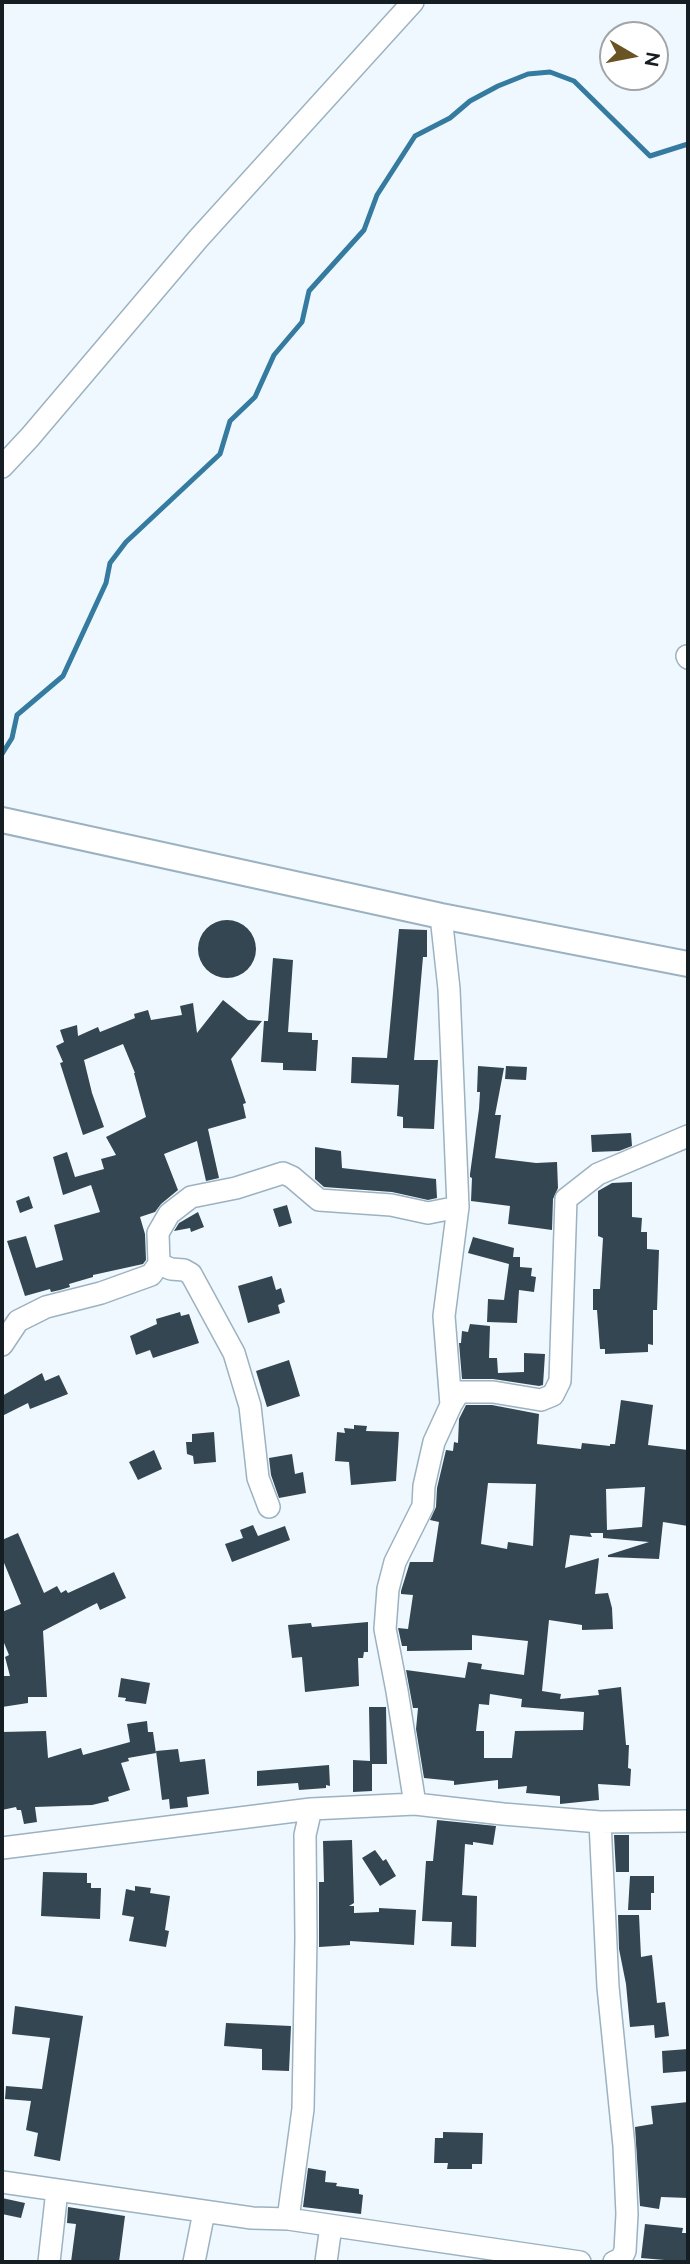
<!DOCTYPE html>
<html>
<head>
<meta charset="utf-8">
<style>
	body { margin:0 }
	#map { position:relative; width:690px; height:2264px; overflow:hidden; background:#eff8fe; font-family:Raleway,sans-serif }
	canvas { display:block }
	.frame { position:absolute; inset:0; border:4px solid #151e23; pointer-events:none }
	.north { position:absolute; left:599px; top:21px; width:70px; height:70px; box-sizing:border-box; background:#fff; border:2px solid #a1a5a7; border-radius:50%; rotate:100deg; font-size:19px; font-weight:700; line-height:28px; text-align:center; color:#151e23 }
	.north::after { content:''; display:block; margin:auto; width:24px; height:32px; background:#6a5424; clip-path:polygon(50% 0,100% 100%,50% 72%,0 100%) }
</style>
</head>
<body>
<div id="map">
<canvas width="690" height="2264"></canvas>
<div class="frame"></div>
<div class="north">N</div>
</div>
<script>
const context = document.querySelector('canvas').getContext('2d');
context.lineJoin = 'round';
function toPath(rows) {
  const path = new Path2D();
  for (const r of rows) {
    if (r.length === 3) {
      path.moveTo(r[0] + r[2], r[1]);
      path.arc(r[0], r[1], r[2], 0, 2 * Math.PI);
      continue;
    }
    path.moveTo(r[0], r[1]);
    for (let i = 2; i < r.length; i += 2) path.lineTo(r[i], r[i + 1]);
  }
  return path;
}
function strokePath(path, color, width, dash) {
  context.strokeStyle = color;
  context.lineWidth = width;
  context.lineCap = dash ? 'butt' : 'round';
  context.setLineDash(dash || []);
  context.stroke(path);
}
function fill(path, color) {
  context.fillStyle = color;
  context.fill(path, 'evenodd');
}
const stream = toPath([
	[2,754,12,738,17,715,63,676,106,583,110,563,126,542,220,454,230,421,255,397,274,355,302,322,309,291,364,230,377,195,415,136,450,118,470,101,498,86,528,74,550,72,574,81,650,156,688,144]
]);
const building = toPath([
	[227,949,29],
	[399,929,427,930,427,957,423,957,414,1060,438,1060,434,1129,403,1128,403,1117,397,1116,399,1085,351,1083,352,1057,387,1058],
	[273,958,293,960,288,1032,312,1033,312,1040,318,1040,316,1071,283,1070,283,1063,261,1062,264,1021,268,1021],
	[223,1000,248,1020,262,1021,231,1059,246,1103,243,1104,246,1118,208,1129,219,1178,206,1181,197,1141,164,1154,178,1190,161,1204,155,1212,140,1217,145,1234,146,1260,143,1264,93,1275,93,1277,69,1284,70,1287,60,1290,51,1292,50,1289,25,1296,7,1241,26,1236,36,1268,63,1260,54,1225,100,1212,91,1185,63,1195,53,1157,67,1152,75,1177,104,1169,101,1159,116,1155,106,1137,146,1117,134,1073,135,1073,123,1044,84,1060,92,1093,104,1127,83,1135,60,1063,63,1062,56,1046,64,1042,60,1030,77,1025,78,1036,98,1027,100,1032,135,1018,134,1014,148,1010,151,1020,182,1015,180,1006,193,1003,197,1033],
	[478,1066,504,1068,495,1115,501,1115,495,1158,536,1163,557,1162,558,1188,553,1199,552,1230,508,1224,510,1206,471,1201,472,1178,470,1177,470,1174,479,1109,480,1092,477,1092],
	[506,1066,527,1067,526,1080,505,1079],
	[631,1133,632,1146,619,1151,592,1152,591,1135],
	[315,1147,341,1151,342,1168,436,1179,437,1198,428,1200,392,1192,324,1187,315,1179],
	[632,1182,632,1217,642,1218,641,1232,647,1232,647,1249,659,1250,657,1310,653,1310,653,1345,648,1344,648,1352,605,1354,605,1349,600,1349,597,1310,593,1310,593,1289,600,1289,603,1238,598,1236,598,1191,612,1183],
	[29,1196,33,1208,20,1213,16,1201],
	[287,1205,292,1223,279,1227,273,1209],
	[198,1212,204,1227,191,1232,190,1228,174,1231,179,1223],
	[473,1237,514,1248,513,1257,520,1257,520,1267,532,1268,531,1276,536,1277,534,1292,519,1290,517,1323,487,1322,488,1299,504,1300,509,1264,468,1253],
	[272,1276,276,1290,281,1288,285,1302,278,1305,280,1313,248,1323,238,1286],
	[180,1312,181,1316,189,1314,199,1343,153,1358,150,1350,136,1355,130,1336,157,1324,156,1319],
	[470,1324,490,1326,489,1358,497,1358,498,1373,524,1372,524,1353,545,1354,543,1385,539,1386,493,1379,462,1379,459,1343,461,1343,462,1331,468,1332],
	[289,1360,300,1396,267,1407,256,1371],
	[42,1373,45,1381,59,1375,68,1394,30,1409,28,1403,2,1416,2,1396],
	[621,1400,653,1405,648,1445,688,1450,688,1526,663,1522,659,1559,608,1557,608,1555,649,1542,603,1538,603,1533,590,1533,592,1537,570,1535,565,1568,599,1558,595,1594,608,1593,612,1608,613,1629,582,1630,582,1625,549,1620,542,1691,561,1694,560,1699,599,1695,598,1690,621,1687,626,1745,629,1745,628,1768,631,1769,630,1786,598,1784,599,1800,560,1804,560,1796,526,1793,527,1786,498,1789,498,1780,454,1785,454,1781,424,1778,416,1729,418,1708,413,1708,406,1670,465,1678,468,1662,482,1664,481,1669,524,1675,528,1641,472,1635,472,1650,407,1651,407,1646,402,1646,398,1628,408,1629,413,1595,401,1594,401,1591,410,1562,433,1562,439,1522,430,1520,436,1507,437,1488,446,1450,453,1451,454,1442,458,1443,459,1419,466,1405,492,1405,539,1414,537,1444,581,1449,582,1443,610,1446,610,1444,615,1444],
	[488,1483,536,1484,533,1546,508,1542,507,1549,481,1544],
	[645,1487,642,1527,607,1530,606,1489],
	[490,1694,522,1699,521,1707,584,1712,583,1730,515,1731,512,1758,484,1758,484,1731,476,1731,479,1704,489,1705],
	[354,1425,367,1426,366,1431,399,1432,396,1481,351,1485,349,1462,335,1461,337,1432,345,1433,344,1428,354,1429],
	[214,1432,216,1462,194,1464,193,1456,187,1454,186,1442,192,1442,192,1434],
	[154,1450,162,1469,138,1480,129,1462],
	[292,1454,295,1474,303,1472,306,1493,279,1498,271,1475,269,1458],
	[253,1525,258,1536,285,1526,290,1540,232,1562,225,1544,243,1538,240,1530],
	[18,1533,44,1593,57,1586,61,1593,66,1590,68,1593,114,1572,126,1598,100,1610,97,1603,43,1631,47,1697,28,1697,28,1703,2,1707,2,1676,10,1676,5,1657,9,1655,2,1638,2,1612,21,1604,2,1558,2,1540],
	[368,1622,368,1652,364,1652,363,1658,358,1658,359,1686,305,1692,302,1657,292,1658,288,1625,311,1623,312,1627],
	[121,1678,150,1683,146,1704,125,1701,126,1698,118,1697],
	[369,1707,386,1707,387,1764,372,1764,372,1791,353,1792,353,1760,370,1761],
	[147,1721,148,1732,153,1732,156,1753,128,1758,129,1761,121,1763,130,1790,108,1797,109,1801,92,1805,35,1807,37,1822,24,1824,21,1810,17,1810,16,1807,2,1810,2,1732,46,1731,48,1758,81,1748,83,1755,130,1742,127,1724],
	[178,1749,180,1762,205,1759,209,1794,187,1797,188,1807,170,1809,169,1799,162,1800,156,1751],
	[329,1765,330,1786,326,1785,326,1788,299,1790,298,1783,257,1786,257,1771],
	[437,1820,496,1826,493,1845,473,1842,473,1845,465,1844,462,1895,477,1896,476,1947,451,1946,452,1922,422,1921,426,1861,433,1861],
	[614,1835,629,1835,629,1872,616,1872],
	[352,1840,354,1903,349,1906,354,1906,354,1913,379,1912,379,1908,416,1910,414,1945,350,1941,350,1945,319,1947,319,1882,324,1882,323,1841],
	[375,1850,383,1861,386,1859,396,1876,380,1886,362,1858],
	[43,1872,87,1873,87,1883,91,1883,91,1888,101,1888,100,1919,41,1916],
	[630,1876,654,1876,654,1893,651,1893,651,1910,628,1910],
	[135,1886,151,1888,150,1893,170,1896,165,1930,169,1931,166,1947,129,1941,134,1917,122,1915,126,1889,135,1891],
	[618,1915,639,1915,641,1957,652,1955,657,2003,665,2002,669,2036,655,2038,654,2025,630,2027,626,1984,619,1949],
	[15,2006,83,2016,60,2161,34,2156,38,2133,26,2130,31,2101,5,2099,6,2086,42,2089,50,2038,12,2034],
	[226,2023,291,2026,289,2071,262,2070,262,2049,224,2046],
	[688,2049,688,2071,663,2073,662,2051],
	[688,2102,688,2198,661,2197,659,2209,640,2206,635,2127,653,2124,651,2106],
	[443,2132,483,2133,482,2164,472,2164,472,2169,447,2169,448,2163,434,2163,435,2138,443,2138],
	[308,2168,326,2171,325,2182,337,2183,336,2186,359,2189,359,2194,363,2195,361,2214,303,2207],
	[2,2198,25,2203,21,2218,2,2214],
	[68,2207,125,2216,119,2262,71,2262,76,2224,67,2223],
	[645,2224,683,2228,682,2233,688,2233,688,2262,641,2258]
]);
const minor = toPath([
	[2,467,30,437,198,239,413,2],
	[687,656,688,658],
	[159,1264,171,1269,184,1270,191,1274,234,1353,250,1406,258,1478,269,1507],
	[2,1345,18,1321,46,1307,101,1293,151,1275,159,1264,158,1233,169,1214,191,1197,236,1188,283,1173,292,1177,319,1200,391,1205,428,1213,458,1207],
	[451,1405,459,1392,493,1392,541,1400,553,1395,560,1381,566,1199,598,1174,688,1136],
	[415,1804,397,1691,385,1629,388,1589,395,1562,423,1506,424,1486,434,1442,451,1405,444,1316,458,1207,449,989,441,916],
	[600,1822,608,1987,624,2146,627,2214,625,2251,621,2259,614,2262],
	[2,1848,311,1809,415,1804,503,1814,600,1822,688,1821],
	[2,2182,252,2218,288,2219,580,2262],
	[288,2219,303,2109,306,1938,305,1835,311,1809],
	[49,2262,57,2190],
	[194,2262,204,2212],
	[326,2262,331,2226]
]);
const tertiary = toPath([
	[2,820,441,916,688,964]
]);
strokePath(stream, '#357ba0', 5);
fill(building, '#334652');
strokePath(minor, '#9cb2c0', 24);
strokePath(tertiary, '#9cb2c0', 28);
strokePath(minor, '#fff', 21);
strokePath(tertiary, '#fff', 24);
</script>
</body>
</html>
